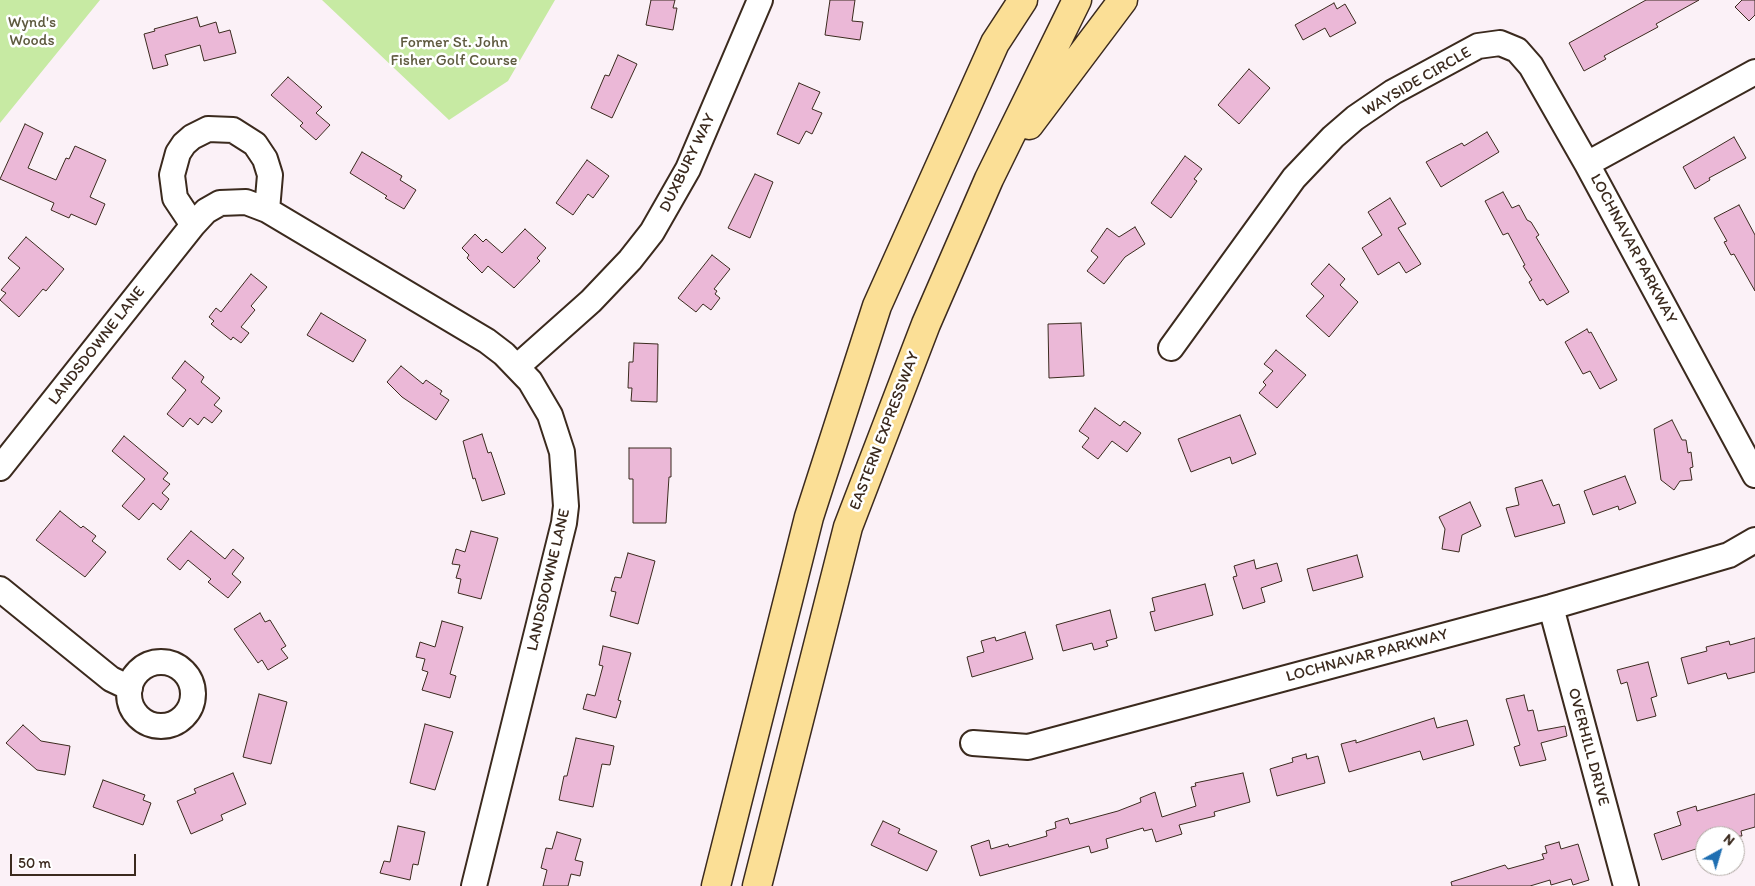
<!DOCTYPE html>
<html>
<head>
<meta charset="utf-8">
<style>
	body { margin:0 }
	#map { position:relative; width:1755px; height:886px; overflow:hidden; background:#fbf1f7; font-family:Itim,sans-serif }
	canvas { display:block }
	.north { position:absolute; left:1695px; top:826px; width:50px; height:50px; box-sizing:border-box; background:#fff; border:1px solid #b1aaa5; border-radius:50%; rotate:39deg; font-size:14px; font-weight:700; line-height:20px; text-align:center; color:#3b2a1e }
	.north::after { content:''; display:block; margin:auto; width:18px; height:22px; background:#1f6fb2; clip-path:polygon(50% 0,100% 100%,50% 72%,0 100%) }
	.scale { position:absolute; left:10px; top:854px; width:126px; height:22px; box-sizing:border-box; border:2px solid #3b2a1e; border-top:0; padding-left:6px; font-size:15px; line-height:18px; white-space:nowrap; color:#3b2a1e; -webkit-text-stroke:4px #fff; paint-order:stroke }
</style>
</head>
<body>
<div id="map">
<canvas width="1755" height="886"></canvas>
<div class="north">N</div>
<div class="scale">50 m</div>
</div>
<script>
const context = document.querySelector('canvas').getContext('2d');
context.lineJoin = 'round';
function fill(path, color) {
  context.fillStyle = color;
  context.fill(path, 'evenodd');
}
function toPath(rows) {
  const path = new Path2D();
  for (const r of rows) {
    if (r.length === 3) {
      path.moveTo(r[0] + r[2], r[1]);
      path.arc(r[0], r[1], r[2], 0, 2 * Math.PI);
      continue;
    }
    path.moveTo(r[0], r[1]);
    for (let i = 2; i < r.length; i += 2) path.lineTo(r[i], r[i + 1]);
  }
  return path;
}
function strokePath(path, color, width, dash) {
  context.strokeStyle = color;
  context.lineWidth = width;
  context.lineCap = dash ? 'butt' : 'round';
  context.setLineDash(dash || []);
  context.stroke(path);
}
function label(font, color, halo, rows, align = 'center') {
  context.font = font + ' Itim,sans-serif';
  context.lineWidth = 5;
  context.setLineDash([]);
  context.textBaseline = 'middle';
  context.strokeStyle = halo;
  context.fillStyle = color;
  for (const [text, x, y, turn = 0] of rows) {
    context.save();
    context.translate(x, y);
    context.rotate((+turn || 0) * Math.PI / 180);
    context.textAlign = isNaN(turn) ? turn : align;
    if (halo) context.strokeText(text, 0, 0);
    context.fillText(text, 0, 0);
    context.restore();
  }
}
const green = toPath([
	[0,0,100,0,0,123],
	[322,0,555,0,508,81,449,120]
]);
const building = toPath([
	[651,0,675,0,673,8,677,8,673,30,646,25,651,0],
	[830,0,855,0,852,21,863,22,860,40,825,35,830,0],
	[1646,0,1699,0,1656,24,1658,27,1604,56,1606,59,1584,71,1569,43,1646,0],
	[1742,0,1755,0,1755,15,1749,21,1735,7,1742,0],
	[1334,3,1337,9,1345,4,1356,23,1330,37,1325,28,1303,40,1295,25,1334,3],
	[197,17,200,27,216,22,219,33,230,30,236,53,204,61,200,45,165,55,168,65,153,69,144,34,155,31,154,29,197,17],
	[618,55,637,64,612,118,591,108,605,75,609,76,618,55],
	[1249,69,1270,88,1239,124,1218,105,1249,69],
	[288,77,322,107,316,113,330,125,316,140,300,126,303,123,271,95,288,77],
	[799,83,820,92,812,109,822,113,812,134,806,131,799,144,777,134,799,83],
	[25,124,43,133,28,168,56,180,66,158,69,159,75,146,106,160,90,197,105,204,96,225,71,214,69,218,51,210,54,203,0,179,25,124],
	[1487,132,1499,152,1441,187,1426,162,1462,143,1464,146,1487,132],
	[1734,137,1746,158,1709,178,1710,180,1695,189,1683,167,1734,137],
	[362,152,402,176,400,180,416,190,404,209,385,198,387,196,350,173,362,152],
	[1185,156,1202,169,1194,179,1197,181,1171,218,1151,203,1185,156],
	[587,160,609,176,593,198,588,194,573,215,556,203,587,160],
	[755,174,773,182,750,238,728,228,755,174],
	[1503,192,1512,208,1519,205,1527,220,1531,222,1539,235,1536,237,1569,292,1547,305,1543,299,1540,301,1529,282,1532,280,1523,266,1525,265,1508,233,1503,235,1485,201,1503,192],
	[1390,198,1406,224,1398,228,1421,264,1406,273,1399,262,1378,275,1362,248,1382,235,1368,212,1390,198],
	[1739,205,1755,235,1755,291,1734,254,1731,255,1724,242,1727,241,1714,218,1739,205],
	[1135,227,1145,244,1125,257,1104,284,1087,271,1098,257,1091,251,1107,228,1119,237,1135,227],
	[525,229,546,248,537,258,540,261,514,288,488,266,482,273,467,258,469,255,462,248,475,234,483,242,486,239,502,253,525,229],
	[26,237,64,269,46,291,43,289,19,317,0,300,6,293,1,290,20,268,8,258,26,237],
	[712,255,730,269,714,289,717,291,715,294,720,298,711,310,703,304,696,312,678,298,712,255],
	[1329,264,1345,279,1340,285,1358,302,1329,337,1306,316,1324,296,1311,284,1329,264],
	[251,274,267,287,251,306,255,310,241,327,249,333,241,343,233,337,231,340,211,324,214,321,209,317,216,308,221,312,251,274],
	[321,313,366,340,353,362,307,335,321,313],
	[1081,323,1084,376,1049,378,1048,324,1081,323],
	[1587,329,1589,333,1591,332,1617,380,1600,389,1590,371,1583,374,1565,342,1587,329],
	[634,343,658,344,657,402,631,401,632,388,628,388,629,362,633,362,634,343],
	[1276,350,1306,375,1277,408,1259,393,1266,385,1263,382,1273,371,1264,364,1276,350],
	[185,361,204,377,201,382,220,398,214,405,222,411,212,423,204,417,198,425,190,418,183,427,167,414,186,390,172,378,185,361],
	[401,366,423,384,426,380,442,391,440,394,449,400,436,420,402,397,387,382,401,366],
	[1095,408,1120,426,1124,421,1141,433,1127,452,1112,441,1098,459,1082,447,1089,438,1079,431,1095,408],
	[1240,415,1256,454,1232,464,1230,457,1191,472,1178,439,1240,415],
	[1672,420,1682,440,1686,440,1688,453,1691,452,1693,467,1690,468,1692,480,1680,481,1674,490,1661,480,1654,429,1672,420],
	[482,434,488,453,491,452,505,494,482,501,475,478,473,479,463,441,482,434],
	[124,436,168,473,163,479,170,484,162,493,169,499,161,510,153,503,139,520,122,506,145,479,112,451,124,436],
	[629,448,671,448,671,477,669,477,666,523,633,523,633,479,629,479,629,448],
	[1625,476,1636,503,1619,510,1618,506,1593,515,1584,491,1625,476],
	[1542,480,1553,506,1559,504,1565,523,1515,537,1506,508,1519,505,1515,488,1542,480],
	[1470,502,1481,526,1462,535,1459,552,1442,549,1445,529,1439,517,1470,502],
	[60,511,81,528,83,526,96,536,92,541,106,552,85,577,36,540,60,511],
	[191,531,225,559,233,549,244,558,232,574,241,582,228,598,208,582,211,579,188,560,180,570,167,559,191,531],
	[471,531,498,538,481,599,458,593,461,579,456,578,460,565,452,564,456,549,465,552,471,531],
	[628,553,655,561,638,624,610,616,616,592,611,591,615,577,621,578,628,553],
	[1357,555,1363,577,1313,591,1307,569,1357,555],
	[1254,560,1256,569,1277,563,1282,581,1261,588,1265,602,1243,609,1233,577,1237,576,1234,566,1254,560],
	[1205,584,1213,615,1155,631,1150,612,1155,611,1152,598,1205,584],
	[1110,610,1117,638,1106,641,1108,646,1094,650,1092,643,1063,651,1056,625,1110,610],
	[260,613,265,622,270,620,286,646,281,649,288,658,268,670,262,660,258,663,234,629,260,613],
	[442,621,463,627,450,674,456,676,450,698,422,690,428,672,422,670,425,659,416,657,420,642,435,647,442,621],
	[1025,632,1033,659,972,677,967,657,984,652,981,641,995,637,996,641,1025,632],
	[1755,638,1755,672,1728,679,1726,673,1688,684,1681,658,1707,651,1706,647,1729,641,1730,645,1755,638],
	[603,646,631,653,618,700,621,701,616,718,583,709,587,694,595,696,603,666,599,665,603,646],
	[1648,662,1657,696,1651,698,1656,716,1637,721,1627,682,1621,684,1617,670,1648,662],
	[259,694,287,702,271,764,243,757,259,694],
	[1524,695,1528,711,1533,710,1538,731,1565,726,1567,736,1541,743,1546,760,1520,766,1514,747,1520,745,1506,699,1524,695],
	[1434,718,1437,728,1467,720,1474,745,1423,760,1420,751,1349,772,1341,744,1356,740,1356,743,1434,718],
	[425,724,453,732,435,790,410,783,425,724],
	[23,725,41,741,70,746,65,775,37,770,6,743,23,725],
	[576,738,614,746,610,765,602,764,593,807,559,800,564,776,567,776,576,738],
	[1306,754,1307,759,1318,756,1325,783,1277,796,1270,769,1293,762,1292,758,1306,754],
	[233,773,246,804,221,815,223,820,191,834,177,801,196,793,194,789,233,773],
	[1243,773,1250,802,1214,812,1215,816,1179,825,1182,834,1156,842,1152,829,1144,831,1143,828,1106,839,1108,848,1091,853,1089,846,980,876,971,846,989,840,991,849,1008,844,1009,847,1047,836,1046,831,1056,828,1055,822,1068,818,1070,824,1118,811,1141,802,1140,798,1155,792,1162,817,1196,806,1191,787,1196,786,1195,783,1243,773],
	[103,780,145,795,143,800,151,803,143,825,93,807,103,780],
	[1755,794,1755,827,1741,831,1742,836,1705,836,1705,846,1662,860,1654,834,1681,825,1677,812,1696,806,1697,811,1755,794],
	[883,821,900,829,898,833,937,851,927,871,871,845,883,821],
	[398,826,425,832,418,865,413,864,410,880,380,873,384,861,390,862,398,826],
	[557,832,581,839,575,860,583,862,580,876,571,874,568,886,543,886,547,870,541,868,546,848,552,849,557,832],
	[1559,842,1561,849,1578,844,1589,880,1573,885,1571,879,1551,885,1550,880,1530,886,1452,886,1451,882,1505,865,1508,869,1544,859,1542,854,1547,853,1545,846,1559,842]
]);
const minor = toPath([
	[1587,164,1755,72],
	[193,225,175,198,172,175,178,153,184,144,192,137,208,129,233,130,255,144,265,159,270,175,267,210],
	[1171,348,1294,178,1333,137,1355,118,1393,92,1478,46,1500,43,1517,50,1531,66,1587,164,1755,475],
	[518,366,591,301,630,260,652,232,688,169,760,0],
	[0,468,193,225,206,211,220,203,246,202,267,210,487,341,504,354,530,381,550,415,562,452,566,506,564,523,474,886],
	[0,589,111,679,130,688],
	[1551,607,1626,886],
	[161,694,32],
	[973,743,1028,747,1551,607,1729,555,1755,540]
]);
const highway = toPath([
	[1029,125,1123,0],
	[716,886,809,517,877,306,995,43,1023,0],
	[757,886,848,527,926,324,989,179,1077,0]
]);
const parkNames = [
	["Wynd's",32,23],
	["Woods",32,41],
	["Former St. John",454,43],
	["Fisher Golf Course",454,61]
];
const streetNames = [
	["WAYSIDE CIRCLE",1417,82,-30],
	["DUXBURY WAY",688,163,-64],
	["LOCHNAVAR PARKWAY",1633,249,62],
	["LANDSDOWNE LANE",97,346,-52],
	["EASTERN EXPRESSWAY",885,431,-69],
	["LANDSDOWNE LANE",549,580,-77],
	["LOCHNAVAR PARKWAY",1367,656,-15],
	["OVERHILL DRIVE",1588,747,75]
];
fill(green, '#c7eaa3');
fill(building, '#ebb8d7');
strokePath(building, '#3b2a1e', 1);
strokePath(minor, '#3b2a1e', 28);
strokePath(highway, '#3b2a1e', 31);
strokePath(minor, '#fff', 24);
strokePath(highway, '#fbdf96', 28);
label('16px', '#5e5a3f', '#fff', parkNames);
label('16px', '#3b2a1e', '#fff', streetNames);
</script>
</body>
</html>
